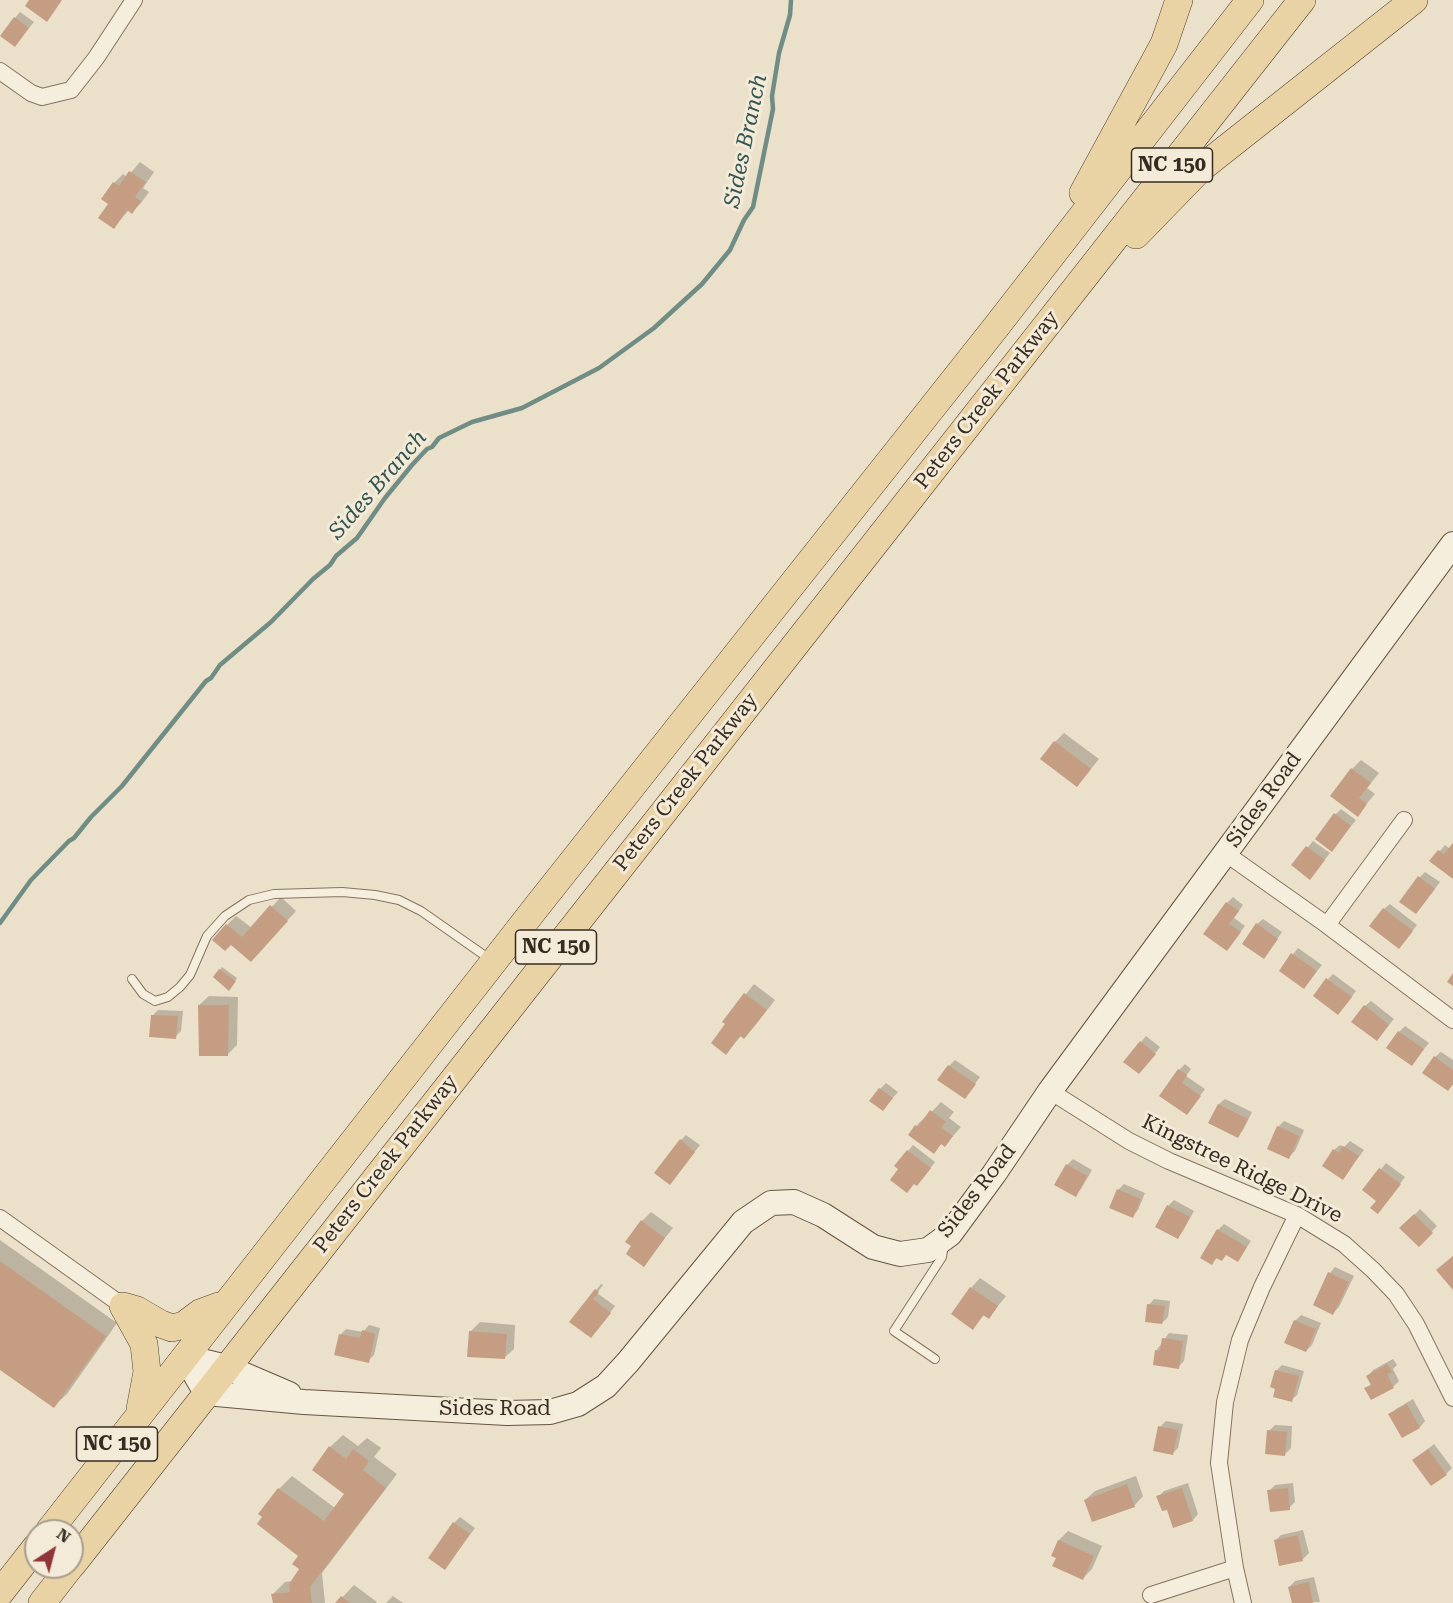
<!DOCTYPE html>
<html>
<head>
<meta charset="utf-8">
<style>
	body { margin:0 }
	#map { position:relative; width:1453px; height:1603px; overflow:hidden; background:#ebe0c9; font-family:"Roboto Serif",serif }
	canvas { display:block }
	.north { position:absolute; left:24px; top:1519px; width:60px; height:60px; box-sizing:border-box; background:#f3ead8; border:2px solid #a89e8f; border-radius:50%; rotate:36deg; font-size:16px; font-weight:700; line-height:24px; text-align:center; color:#372c21 }
	.north::after { content:''; display:block; margin:auto; width:21px; height:27px; background:#8f3537; clip-path:polygon(50% 0,100% 100%,50% 72%,0 100%) }
</style>
</head>
<body>
<div id="map">
<canvas width="1453" height="1603"></canvas>
<div class="north">N</div>
</div>
<script>
const context = document.querySelector('canvas').getContext('2d');
context.lineJoin = 'round';
function fill(path, color) {
  context.fillStyle = color;
  context.fill(path, 'evenodd');
}
function toPath(rows) {
  const path = new Path2D();
  for (const r of rows) {
    path.moveTo(r[0], r[1]);
    for (let i = 2; i < r.length; i += 2) path.lineTo(r[i], r[i + 1]);
  }
  return path;
}
function strokePath(path, color, width, dash) {
  context.strokeStyle = color;
  context.lineWidth = width;
  context.lineCap = dash ? 'butt' : 'round';
  context.setLineDash(dash || []);
  context.stroke(path);
}
function label(font, color, halo, rows, align = 'center') {
  context.font = font + ' "Roboto Serif",serif';
  context.lineWidth = 6;
  context.setLineDash([]);
  context.textBaseline = 'middle';
  context.strokeStyle = halo;
  context.fillStyle = color;
  for (const [text, x, y, turn = 0] of rows) {
    context.save();
    context.translate(x, y);
    context.rotate((+turn || 0) * Math.PI / 180);
    context.textAlign = isNaN(turn) ? turn : align;
    if (halo) context.strokeText(text, 0, 0);
    context.fillText(text, 0, 0);
    context.restore();
  }
}
const shadow = toPath([
	[20,12,34,22,15,45,15,18],
	[140,162,154,172,143,188,149,192,141,203,132,212,129,210,114,227,110,203,114,183,123,174,127,177],
	[1064,733,1099,759,1077,786,1055,742],
	[1361,760,1379,773,1367,788,1375,794,1357,815,1352,769],
	[1341,809,1356,820,1335,846,1336,814],
	[1313,841,1330,853,1315,872,1293,865],
	[1445,845,1450,849,1453,845,1453,877,1432,861],
	[1425,872,1440,882,1421,907,1420,877],
	[281,897,296,911,251,960,227,925,236,916,252,928],
	[1233,897,1243,905,1234,918,1245,926,1227,949,1227,903],
	[1390,904,1417,925,1405,941,1384,909],
	[1263,919,1282,932,1269,951,1257,924],
	[1298,948,1322,965,1304,987,1281,970],
	[222,967,237,978,232,986,220,970],
	[1333,974,1356,991,1344,1007,1328,979],
	[754,984,775,1000,753,1028,744,1037,742,1035,726,1053,727,1024,724,1022],
	[209,996,238,997,237,1045,228,1054,199,1005],
	[1371,1001,1394,1019,1377,1039,1365,1006],
	[158,1010,183,1011,181,1031,175,1037,152,1016],
	[1405,1026,1429,1043,1412,1064,1399,1032],
	[1146,1036,1160,1047,1145,1067,1141,1042],
	[1441,1052,1453,1060,1453,1084,1448,1089,1435,1057],
	[955,1060,980,1077,965,1097,949,1066],
	[1185,1064,1191,1069,1186,1076,1205,1089,1187,1113,1179,1070],
	[886,1083,898,1092,883,1109,880,1089],
	[1225,1099,1252,1112,1243,1130,1238,1136,1210,1123,1219,1104],
	[941,1102,954,1112,949,1118,961,1127,945,1145,942,1143,933,1152,916,1126,925,1117,926,1118],
	[1284,1121,1304,1130,1295,1151,1289,1157,1278,1127],
	[686,1135,700,1145,675,1177,681,1140],
	[1350,1141,1364,1150,1343,1178,1334,1150,1340,1145,1344,1147],
	[913,1145,935,1162,923,1178,915,1183,908,1151],
	[1073,1159,1092,1170,1081,1189,1075,1195,1067,1165],
	[1386,1163,1405,1177,1383,1206,1364,1190],
	[1124,1184,1145,1193,1138,1210,1133,1216,1118,1190],
	[1174,1200,1194,1211,1183,1231,1178,1237,1168,1206],
	[1420,1209,1437,1226,1419,1245,1402,1228],
	[651,1212,673,1228,643,1265,642,1221],
	[1224,1224,1251,1241,1238,1260,1227,1254,1218,1257,1212,1263,1218,1230],
	[0,1240,117,1323,67,1394,54,1406,0,1368],
	[1335,1267,1354,1276,1339,1307,1333,1313,1330,1273],
	[980,1278,1006,1296,989,1317,985,1314,973,1328,953,1314,971,1288],
	[601,1284,603,1285,597,1293,615,1306,596,1331,571,1321],
	[1154,1299,1170,1301,1168,1317,1162,1323,1149,1305],
	[1301,1315,1321,1323,1312,1345,1306,1351,1295,1321],
	[480,1322,515,1325,514,1349,504,1358,470,1332],
	[369,1325,380,1328,374,1355,368,1361,341,1334,346,1329,363,1332],
	[1169,1333,1188,1335,1184,1361,1178,1367,1156,1351],
	[1393,1359,1397,1365,1393,1369,1399,1381,1394,1386,1371,1398,1366,1389,1372,1383,1368,1376,1373,1370],
	[1282,1365,1304,1371,1297,1395,1291,1400,1276,1371],
	[1413,1399,1425,1421,1420,1427,1403,1436,1390,1415,1396,1409],
	[1166,1421,1183,1424,1178,1448,1172,1454,1160,1427],
	[1275,1425,1292,1426,1291,1448,1285,1454,1269,1431],
	[343,1435,358,1446,367,1438,381,1448,374,1457,397,1474,322,1573,325,1603,274,1603,273,1594,285,1582,293,1581,301,1569,300,1555,260,1514,279,1489,292,1476,335,1508,346,1493,314,1469,330,1447],
	[1434,1444,1452,1468,1446,1474,1414,1460],
	[1136,1476,1143,1496,1134,1506,1085,1500,1095,1491],
	[1188,1483,1198,1514,1193,1520,1168,1508,1158,1497,1164,1491],
	[1293,1483,1295,1502,1289,1508,1269,1491,1275,1485],
	[460,1517,475,1528,445,1568,454,1523],
	[1303,1530,1309,1553,1303,1559,1275,1541,1281,1535],
	[1068,1531,1102,1546,1092,1569,1083,1578,1053,1555,1059,1540],
	[1314,1577,1320,1602,1293,1603,1289,1587,1295,1581],
	[354,1585,377,1602,376,1603,337,1603],
	[393,1596,403,1603,386,1603]
]);
const stream = toPath([
	[0,923,31,880,69,841,74,838,91,817,122,786,206,681,211,678,220,665,271,622,313,579,330,565,336,556,357,538,385,498,412,465,427,449,432,447,439,438,472,422,522,408,599,368,654,328,702,284,730,250,744,220,753,207,773,109,772,96,779,53,790,15,791,0]
]);
const building = toPath([
	[29,0,62,0,47,22,25,6],
	[14,17,29,28,15,47,0,36],
	[129,171,146,182,135,197,141,201,132,214,127,210,114,229,98,218,108,204,101,199,113,182,119,186],
	[1054,741,1091,769,1077,787,1040,759],
	[1351,768,1371,783,1359,798,1367,804,1358,817,1330,796],
	[1334,813,1351,826,1332,852,1315,839],
	[1453,843,1453,879,1429,861,1438,850,1444,854],
	[1306,846,1325,860,1310,880,1291,865],
	[1418,876,1435,889,1416,914,1399,902],
	[1226,902,1239,911,1229,924,1241,932,1227,951,1203,934],
	[270,905,288,921,251,962,231,945,225,951,212,940,226,924,242,937],
	[1383,908,1413,931,1399,949,1369,926],
	[1256,923,1278,939,1264,959,1242,944],
	[1291,953,1317,971,1304,989,1279,971],
	[219,969,236,981,229,991,213,977],
	[1453,973,1453,986,1447,982],
	[1326,978,1352,997,1338,1015,1313,996],
	[744,993,767,1010,744,1039,740,1036,726,1055,711,1043,725,1024,722,1022],
	[198,1005,229,1005,228,1056,199,1056],
	[1364,1005,1389,1025,1377,1041,1351,1022],
	[151,1015,178,1016,176,1039,149,1037],
	[1398,1031,1424,1049,1412,1066,1386,1048],
	[1140,1041,1156,1054,1139,1074,1123,1062],
	[1434,1056,1453,1070,1453,1084,1448,1091,1422,1073],
	[948,1065,976,1084,965,1099,937,1080],
	[1178,1069,1187,1075,1182,1083,1201,1096,1187,1115,1159,1096],
	[879,1088,893,1098,883,1111,869,1101],
	[1218,1104,1248,1119,1238,1138,1208,1123],
	[930,1110,946,1122,941,1127,953,1136,945,1147,941,1144,934,1154,908,1135,915,1125,918,1127],
	[1277,1126,1299,1136,1289,1159,1267,1149],
	[680,1139,695,1152,670,1185,654,1173],
	[1343,1146,1359,1156,1343,1180,1322,1166,1333,1149,1339,1153],
	[907,1150,931,1168,917,1186,914,1184,907,1193,890,1180,898,1169,894,1166],
	[1066,1164,1087,1176,1076,1197,1054,1185],
	[1379,1168,1401,1184,1378,1214,1370,1208,1376,1201,1362,1190],
	[1117,1189,1141,1199,1133,1218,1109,1208],
	[1167,1205,1190,1217,1178,1239,1155,1227],
	[1414,1214,1433,1233,1419,1247,1399,1228],
	[641,1220,665,1238,644,1267,626,1254,631,1246,625,1242],
	[1217,1229,1247,1247,1238,1262,1226,1255,1222,1261,1216,1258,1212,1265,1200,1258],
	[1453,1256,1453,1290,1436,1270],
	[0,1261,106,1336,54,1408,0,1370],
	[1328,1272,1349,1282,1333,1315,1313,1305],
	[970,1287,998,1306,989,1319,983,1315,973,1330,951,1314],
	[595,1289,599,1292,593,1299,611,1313,591,1338,569,1322],
	[1147,1304,1165,1306,1162,1324,1145,1322],
	[1294,1320,1316,1329,1306,1352,1284,1343],
	[362,1330,375,1334,369,1363,334,1355,339,1334,360,1338],
	[469,1331,507,1334,505,1359,467,1357],
	[1162,1338,1183,1341,1179,1369,1153,1365,1155,1350,1160,1351],
	[1387,1364,1392,1372,1387,1374,1394,1388,1371,1400,1364,1388,1371,1385,1366,1376],
	[1275,1370,1299,1376,1292,1402,1273,1397,1275,1389,1270,1387],
	[1407,1404,1420,1428,1402,1438,1388,1414],
	[1158,1426,1178,1430,1173,1455,1153,1451],
	[1267,1430,1287,1432,1285,1456,1265,1454],
	[329,1446,346,1459,353,1449,369,1461,363,1470,386,1488,310,1587,312,1603,273,1603,271,1594,290,1592,289,1584,299,1569,292,1564,298,1556,257,1524,262,1517,258,1514,278,1488,324,1521,344,1494,312,1470],
	[1428,1449,1447,1475,1431,1486,1412,1460],
	[1127,1484,1135,1507,1092,1522,1084,1500],
	[1182,1488,1193,1521,1173,1528,1167,1510,1162,1511,1156,1496],
	[1288,1488,1290,1510,1270,1512,1267,1490],
	[453,1522,470,1534,445,1570,428,1558],
	[1298,1535,1303,1561,1279,1566,1274,1540],
	[1058,1540,1094,1556,1083,1580,1052,1566,1056,1558,1051,1556],
	[1309,1582,1313,1603,1292,1603,1288,1587],
	[341,1596,350,1603,335,1603]
]);
const lane = toPath([
	[132,979,143,994,155,1001,168,997,180,987,190,975,207,936,225,916,249,900,274,894,342,892,375,895,399,900,421,911,491,960],
	[935,1359,894,1331,942,1257,944,1244]
]);
const street = toPath([
	[0,71,31,93,42,97,71,90,96,58,134,0],
	[1225,853,1327,925,1453,1020],
	[1327,925,1404,820],
	[1050,1091,1129,1141,1169,1161,1297,1215,1344,1244,1373,1270,1396,1294,1416,1324,1453,1398],
	[0,1218,123,1306],
	[1151,1595,1235,1568],
	[1243,1603,1235,1568,1219,1463,1225,1402,1240,1340,1262,1287,1297,1215]
]);
const secondary = toPath([
	[185,1357,206,1393,304,1402,507,1413,550,1412,578,1404,606,1386,628,1362,743,1222,771,1203,794,1202,823,1215,873,1247,900,1254,928,1250,950,1234,994,1174,1050,1091,1453,544],
	[185,1357,226,1367,289,1394]
]);
const primary = toPath([
	[1083,193,1164,44,1179,0],
	[1136,235,1200,169,1414,0],
	[123,1306,144,1344,147,1372,140,1409],
	[123,1306,137,1310,161,1324,172,1328,184,1325,200,1313,219,1306],
	[49,1531,538,905,996,327,1250,0],
	[72,1565,1302,0],
	[0,1593,36,1547],
	[42,1603,70,1567]
]);
const shields = [
	[1172,165,81],
	[556,947,81],
	[117,1444,81]
];
const shieldNames = [
	["NC 150",1172,165],
	["NC 150",556,947],
	["NC 150",117,1444]
];
const streetNames = [
	["Peters Creek Parkway",987,400,-52],
	["Peters Creek Parkway",686,782,-52],
	["Sides Road",1264,800,-54],
	["Peters Creek Parkway",386,1164,-52],
	["Kingstree Ridge Drive",1242,1169,26],
	["Sides Road",977,1191,-52],
	["Sides Road",495,1409]
];
const waterNames = [
	["Sides Branch",746,141,-78],
	["Sides Branch",378,485,-49]
];
fill(shadow, '#0003');
strokePath(stream, '#708d85', 4.5);
fill(building, '#c59d83');
strokePath(lane, '#85735f', 10);
strokePath(street, '#85735f', 18);
strokePath(secondary, '#675442', 26);
strokePath(primary, '#544233', 28);
strokePath(lane, '#f6eedc', 8);
strokePath(street, '#f6eedc', 16);
strokePath(secondary, '#f6eedc', 24);
strokePath(primary, '#e9d3a5', 27);
for (const [x, y, w] of shields) {
  const box = new Path2D();
  box.roundRect(x - w / 2, y - 17, w, 34, 4.5);
  context.fillStyle = '#f3ead8';
  context.fill(box);
  strokePath(box, '#372c21', 1.5);
}
label('bold 20px', '#372c21', null, shieldNames);
label('21px', '#372c21', '#f3ead8', streetNames);
label('italic 22px', '#325552', '#f3ead8', waterNames);
</script>
</body>
</html>
